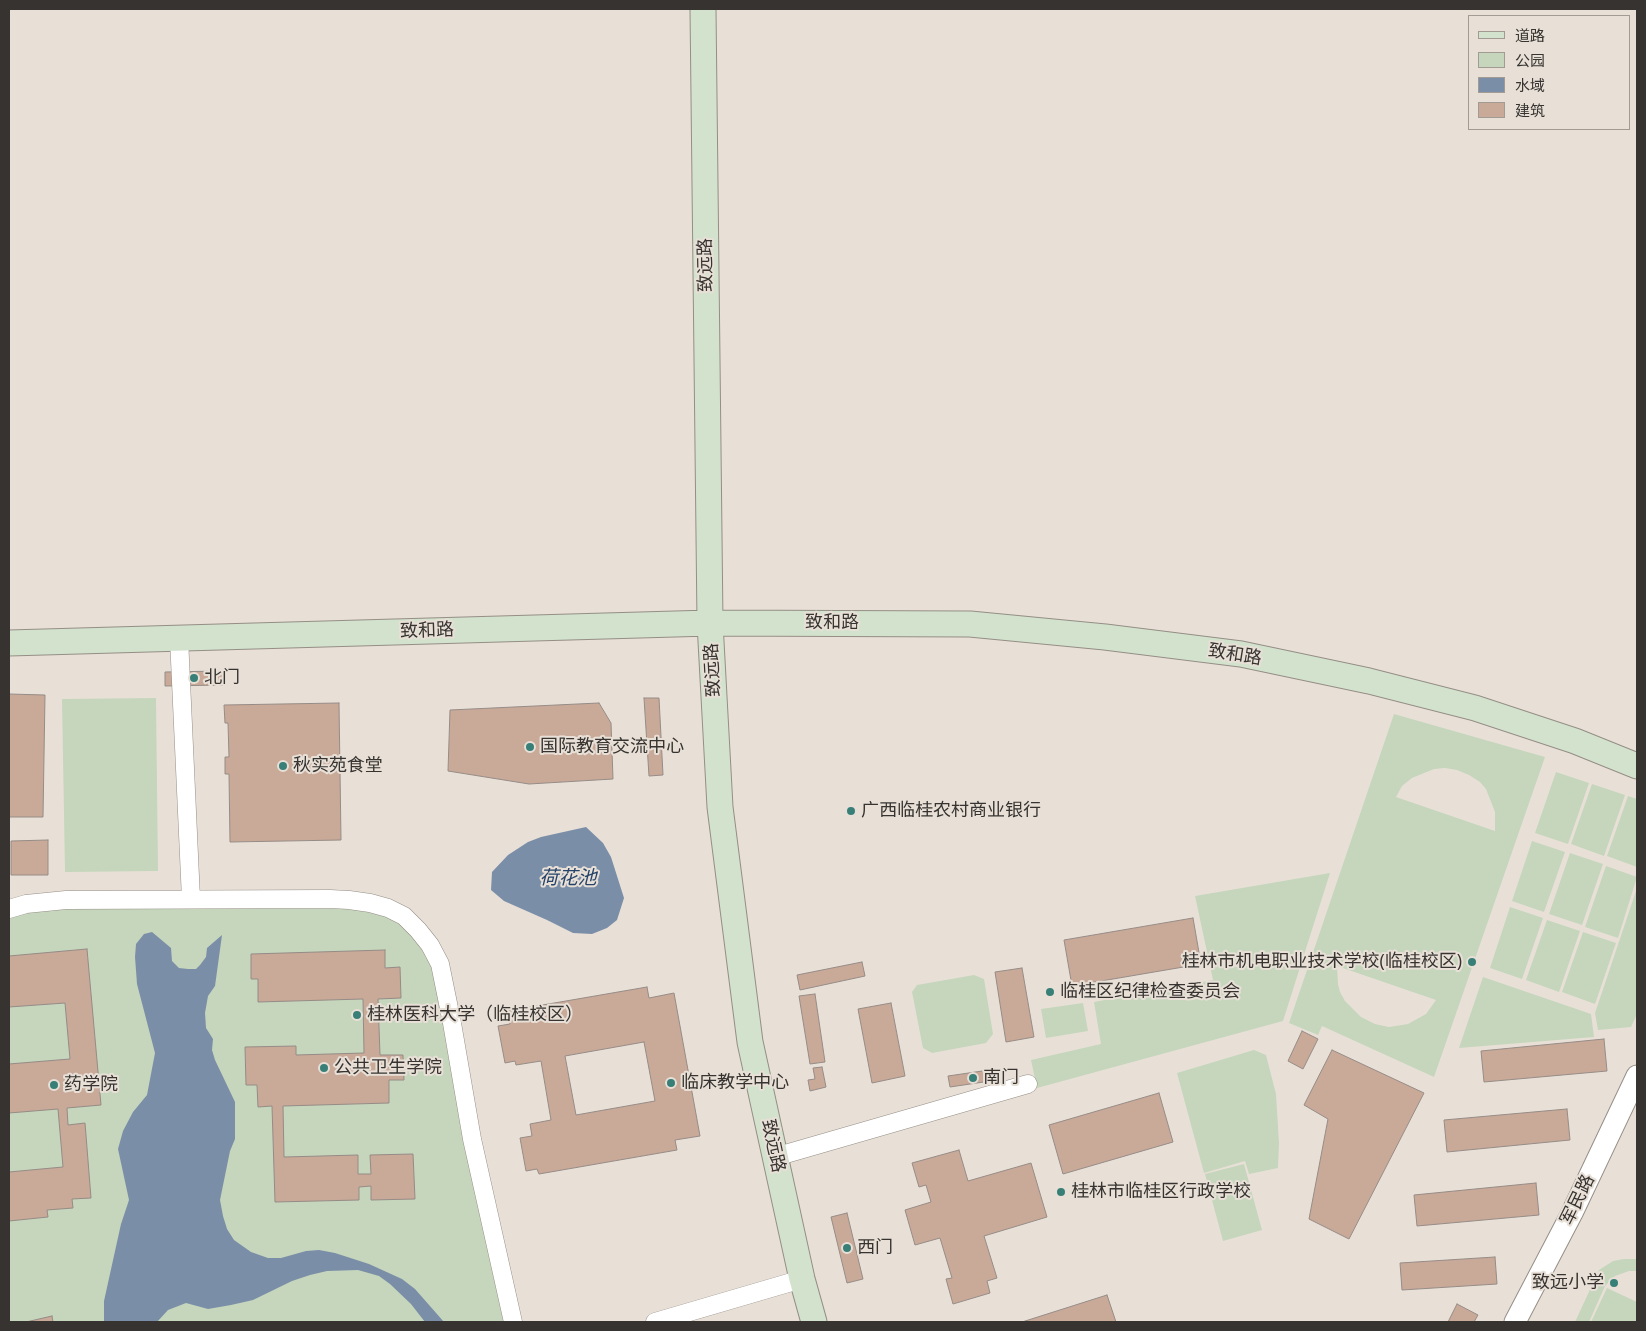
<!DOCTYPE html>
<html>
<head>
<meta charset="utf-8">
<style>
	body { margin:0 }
	#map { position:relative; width:1646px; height:1331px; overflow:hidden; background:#e8e0d7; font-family:"Open Sans","Noto Sans SC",sans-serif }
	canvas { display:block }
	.frame { position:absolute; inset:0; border:10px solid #363330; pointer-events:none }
	.legend { position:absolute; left:1468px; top:15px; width:162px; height:115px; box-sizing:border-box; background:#e8e0d7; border:1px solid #a19b94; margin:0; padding:6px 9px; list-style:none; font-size:15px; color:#363330 }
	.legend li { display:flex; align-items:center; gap:10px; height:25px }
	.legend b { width:25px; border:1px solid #a19b94 }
</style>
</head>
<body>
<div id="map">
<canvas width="1646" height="1331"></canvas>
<div class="frame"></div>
<ul class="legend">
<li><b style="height:6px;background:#d2e2cc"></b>道路</li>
<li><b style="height:14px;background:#c5d6bc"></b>公园</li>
<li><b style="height:14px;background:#7b8ea8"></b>水域</li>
<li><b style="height:14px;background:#c9a998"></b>建筑</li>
</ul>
</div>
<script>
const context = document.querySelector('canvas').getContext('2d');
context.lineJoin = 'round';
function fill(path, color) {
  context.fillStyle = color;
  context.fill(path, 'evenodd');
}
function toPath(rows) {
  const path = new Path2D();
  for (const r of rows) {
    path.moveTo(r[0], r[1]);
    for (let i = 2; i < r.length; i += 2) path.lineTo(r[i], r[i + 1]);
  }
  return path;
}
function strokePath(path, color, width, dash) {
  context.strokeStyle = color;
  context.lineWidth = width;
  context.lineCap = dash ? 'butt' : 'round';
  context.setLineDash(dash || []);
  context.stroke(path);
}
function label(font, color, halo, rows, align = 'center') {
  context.font = font + ' "Open Sans","Noto Sans SC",sans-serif';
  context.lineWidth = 4;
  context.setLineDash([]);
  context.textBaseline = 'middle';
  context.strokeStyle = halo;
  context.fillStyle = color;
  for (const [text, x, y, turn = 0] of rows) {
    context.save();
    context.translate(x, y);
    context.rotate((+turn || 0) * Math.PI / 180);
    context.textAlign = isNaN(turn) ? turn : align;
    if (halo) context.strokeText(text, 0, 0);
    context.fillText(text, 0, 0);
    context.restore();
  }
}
const green = toPath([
	[156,698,158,871,65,872,62,699],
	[1394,714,1545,757,1434,1077,1322,1026,1318,1035,1289,1023],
	[1445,768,1457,770,1469,775,1480,782,1486,789,1495,812,1495,831,1396,797,1402,786,1412,778,1434,769],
	[1337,966,1436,1000,1426,1014,1408,1024,1389,1027,1375,1024,1361,1017,1345,1001,1340,992,1338,984],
	[1556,772,1589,783,1568,844,1535,833],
	[1592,784,1625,795,1604,856,1571,844],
	[1628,796,1637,799,1637,867,1607,856],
	[1532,841,1565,852,1544,912,1512,901],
	[1570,853,1603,864,1582,925,1549,914],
	[1606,866,1637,877,1618,938,1585,927],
	[1330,873,1283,1021,1037,1088,1031,1060,1101,1044,1094,1002,1213,980,1195,896],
	[1637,888,1637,1014,1631,1027,1598,1030,1595,1013],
	[26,904,388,908,430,945,513,1322,9,1322,9,909],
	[1510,907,1543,918,1522,979,1490,968],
	[1547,920,1580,931,1559,992,1526,980],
	[1583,932,1616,943,1595,1004,1562,992],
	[974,975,984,979,993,1034,986,1043,932,1053,923,1048,912,992,917,985],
	[1483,977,1591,1014,1594,1037,1459,1048],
	[1083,1003,1088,1031,1046,1038,1041,1009],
	[1254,1050,1266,1055,1276,1094,1279,1143,1278,1168,1249,1174,1245,1161,1204,1173,1177,1073],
	[1244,1164,1262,1230,1223,1241,1205,1174],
	[1624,1259,1637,1259,1637,1271,1629,1271,1615,1276,1605,1286,1589,1322,1575,1322,1599,1270,1613,1261],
	[1607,1288,1637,1302,1637,1322,1591,1322]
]);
const water = toPath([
	[586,827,603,843,611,857,624,898,617,920,607,928,592,934,573,933,547,920,504,901,491,890,492,872,508,855,528,842,541,837],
	[152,932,171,948,172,961,179,968,188,969,196,969,200,965,206,957,207,948,222,935,215,986,208,996,205,1013,206,1028,213,1039,212,1050,215,1060,235,1102,235,1139,230,1151,220,1200,223,1216,227,1229,234,1240,251,1252,268,1258,281,1258,306,1251,319,1250,335,1253,369,1264,402,1279,415,1289,444,1322,425,1322,411,1304,390,1284,379,1276,358,1270,327,1271,310,1275,292,1281,253,1300,231,1305,208,1309,186,1303,168,1310,157,1322,104,1322,104,1301,121,1224,129,1200,118,1149,123,1131,133,1112,147,1095,155,1053,137,984,135,957,136,944,144,934]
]);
const building = toPath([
	[222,671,223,685,165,686,165,672,222,671],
	[9,694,45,695,43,817,9,817,9,694],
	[644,698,659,698,663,775,649,776,644,698],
	[339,703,341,840,230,842,229,774,225,774,225,757,229,757,228,723,225,723,224,705,339,703],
	[599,703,611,723,613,779,529,784,448,771,450,710,599,703],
	[48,840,48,875,11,875,11,841,48,840],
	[1193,918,1201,964,1072,986,1064,940,1193,918],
	[87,949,101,1105,67,1108,68,1125,85,1123,91,1198,72,1199,73,1208,47,1210,48,1217,9,1221,9,1172,63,1167,58,1109,9,1113,9,1064,70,1059,65,1003,9,1007,9,956,87,949],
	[385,950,385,968,400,967,401,998,378,999,380,1055,403,1055,404,1080,389,1080,389,1103,283,1106,284,1157,358,1155,358,1174,371,1174,370,1155,413,1154,415,1199,371,1200,371,1186,359,1187,359,1200,275,1202,272,1106,258,1107,257,1085,246,1085,245,1047,296,1046,296,1055,364,1053,363,999,258,1002,258,979,251,979,251,954,385,950],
	[862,962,865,976,800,990,797,975,862,962],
	[1022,968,1034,1037,1006,1042,995,972,1022,968],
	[647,987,649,998,674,993,700,1136,675,1140,677,1150,539,1174,537,1169,526,1171,520,1138,532,1136,530,1124,551,1120,541,1061,516,1065,515,1061,505,1063,498,1026,510,1024,508,1011,647,987],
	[644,1042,655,1101,576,1115,565,1056,644,1042],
	[815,994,825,1062,810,1064,799,996,815,994],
	[891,1003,905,1076,872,1083,858,1009,891,1003],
	[1302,1031,1318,1039,1303,1069,1288,1061,1302,1031],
	[1604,1039,1607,1071,1484,1082,1481,1051,1604,1039],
	[1332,1050,1424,1093,1349,1239,1309,1219,1328,1119,1304,1105,1332,1050],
	[822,1067,826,1087,810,1091,808,1080,815,1079,813,1068,822,1067],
	[996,1069,997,1080,950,1087,948,1076,996,1069],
	[1159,1093,1173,1142,1063,1174,1049,1125,1159,1093],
	[1567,1109,1570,1140,1447,1152,1444,1120,1567,1109],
	[959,1150,968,1181,1031,1163,1047,1217,984,1236,997,1278,987,1281,990,1293,953,1304,946,1279,952,1278,940,1238,915,1245,905,1210,931,1202,926,1185,919,1187,912,1163,959,1150],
	[1536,1183,1539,1215,1417,1226,1414,1195,1536,1183],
	[847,1213,863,1279,847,1283,831,1217,847,1213],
	[1495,1257,1497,1284,1402,1290,1400,1263,1495,1257],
	[1107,1295,1116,1322,1022,1322,1107,1295],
	[1457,1304,1478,1315,1474,1322,1448,1322,1457,1304],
	[52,1316,53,1322,26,1322,52,1316]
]);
const minor = toPath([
	[179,638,191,899],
	[9,909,26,904,66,900,330,899,349,900,370,903,388,908,404,916,418,930,430,945,440,964,452,1023,472,1139,513,1322],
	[775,1157,1028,1084],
	[655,1322,802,1279]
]);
const tertiary = toPath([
	[1515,1322,1572,1213,1637,1076]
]);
const secondary = toPath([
	[703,9,710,623,720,807,750,1042,802,1279,814,1322],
	[9,643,710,623,970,624,1105,637,1241,654,1369,681,1475,708,1575,741,1637,766]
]);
const markers = [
	[194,678,5,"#387f77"],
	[530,747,5,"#387f77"],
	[283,766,5,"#387f77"],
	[851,811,5,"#387f77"],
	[1472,962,5,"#387f77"],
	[1050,992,5,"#387f77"],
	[357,1015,5,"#387f77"],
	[324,1068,5,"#387f77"],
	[973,1078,5,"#387f77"],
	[671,1083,5,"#387f77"],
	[54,1085,5,"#387f77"],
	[1061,1192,5,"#387f77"],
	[847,1248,5,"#387f77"],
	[1614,1283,5,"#387f77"]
];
const streetNames = [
	["致远路",706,265,-91],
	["致和路",832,623],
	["致和路",427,631,-2],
	["致和路",1235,655,9],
	["致远路",713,670,-93],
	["致远路",773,1146,78],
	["军民路",1578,1200,-64]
];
const poiNames = [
	["北门",204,678],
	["国际教育交流中心",540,747],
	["秋实苑食堂",293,766],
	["广西临桂农村商业银行",861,811],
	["桂林市机电职业技术学校(临桂校区)",1462,962,"right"],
	["临桂区纪律检查委员会",1060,992],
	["桂林医科大学（临桂校区）",367,1015],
	["公共卫生学院",334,1068],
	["南门",983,1078],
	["临床教学中心",681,1083],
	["药学院",64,1085],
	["桂林市临桂区行政学校",1071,1192],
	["西门",857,1248],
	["致远小学",1604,1283,"right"]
];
const waterNames = [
	["荷花池",568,879]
];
fill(green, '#c5d6bc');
fill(water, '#7b8ea8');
fill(building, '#c9a998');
strokePath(building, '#968c87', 1);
strokePath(minor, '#958e86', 19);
strokePath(tertiary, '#958e86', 23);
strokePath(secondary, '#958e86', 27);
strokePath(minor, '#fff', 18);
strokePath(tertiary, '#fff', 21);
strokePath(secondary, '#d2e2cc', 25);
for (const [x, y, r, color] of markers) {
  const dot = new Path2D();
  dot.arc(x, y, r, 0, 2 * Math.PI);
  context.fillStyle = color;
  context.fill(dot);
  strokePath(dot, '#e8e0d7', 2);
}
label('18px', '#363330', '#e8e0d7', streetNames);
label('18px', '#363330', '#e8e0d7', poiNames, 'left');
label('italic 19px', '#264369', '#e8e0d7', waterNames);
</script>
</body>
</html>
